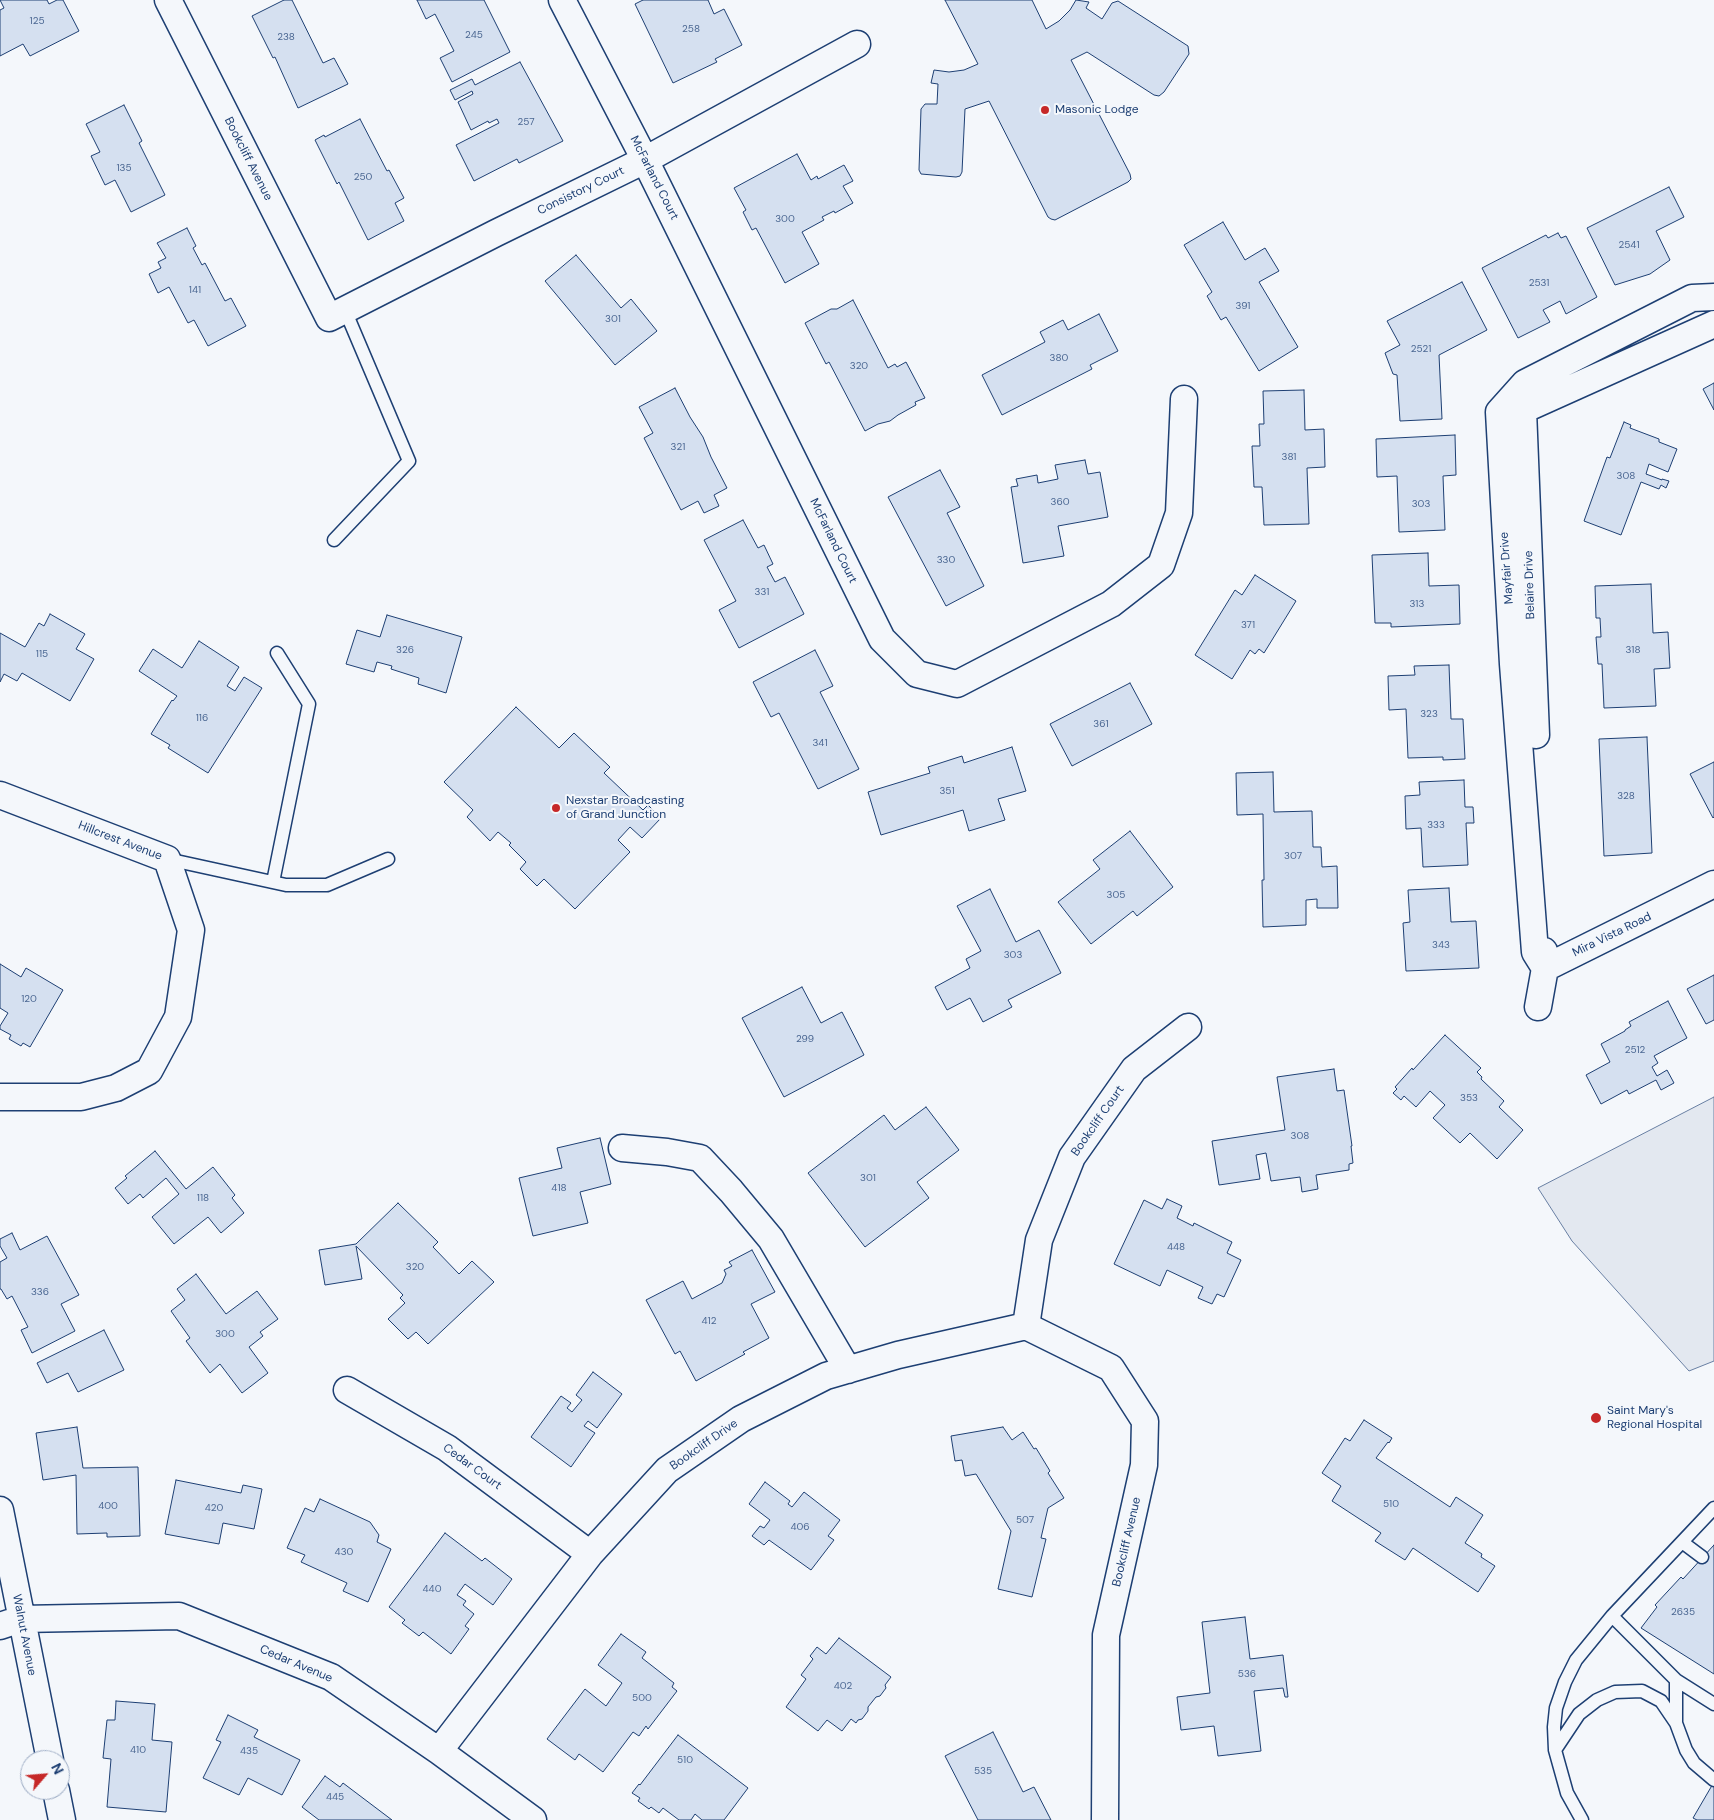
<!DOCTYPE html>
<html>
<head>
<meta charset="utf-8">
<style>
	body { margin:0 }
	#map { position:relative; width:1714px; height:1820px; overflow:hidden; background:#f4f7fb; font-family:"DM Sans",sans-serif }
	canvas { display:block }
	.north { position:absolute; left:20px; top:1750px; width:50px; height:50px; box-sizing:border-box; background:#f4f7fb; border:1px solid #9eadc5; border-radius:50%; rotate:63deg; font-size:14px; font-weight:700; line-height:20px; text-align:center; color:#1d3f73 }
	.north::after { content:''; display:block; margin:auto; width:18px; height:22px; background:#c62828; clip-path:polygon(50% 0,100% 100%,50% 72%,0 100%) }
</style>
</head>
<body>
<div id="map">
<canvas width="1714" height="1820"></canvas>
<div class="north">N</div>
</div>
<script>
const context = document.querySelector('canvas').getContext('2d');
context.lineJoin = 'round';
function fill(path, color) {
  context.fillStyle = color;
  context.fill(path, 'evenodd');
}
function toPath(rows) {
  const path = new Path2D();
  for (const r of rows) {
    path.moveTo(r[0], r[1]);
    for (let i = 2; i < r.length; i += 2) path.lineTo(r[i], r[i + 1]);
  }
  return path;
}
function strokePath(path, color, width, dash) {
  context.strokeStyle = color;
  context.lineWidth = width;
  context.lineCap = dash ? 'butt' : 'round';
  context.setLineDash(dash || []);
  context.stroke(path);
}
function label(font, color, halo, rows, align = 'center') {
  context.font = font + ' "DM Sans",sans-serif';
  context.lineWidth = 4;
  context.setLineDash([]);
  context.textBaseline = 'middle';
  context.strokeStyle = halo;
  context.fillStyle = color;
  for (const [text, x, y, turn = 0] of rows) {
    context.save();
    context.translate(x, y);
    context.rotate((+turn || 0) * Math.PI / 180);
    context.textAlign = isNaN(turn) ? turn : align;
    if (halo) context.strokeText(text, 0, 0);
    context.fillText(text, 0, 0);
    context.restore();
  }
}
const parking = toPath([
	[1714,1097,1714,1361,1689,1371,1572,1241,1538,1188,1714,1097]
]);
const building = toPath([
	[0,0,47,0,49,4,57,0,63,0,79,31,30,56,23,44,0,56,0,10,4,8,0,0],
	[284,0,292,0,323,63,334,58,348,84,298,108,275,57,273,58,252,16,284,0],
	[417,0,484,0,510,52,452,82,440,58,454,51,435,14,426,19,417,0],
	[643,0,708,0,714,14,724,9,742,45,715,59,717,62,673,83,635,4,643,0],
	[945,0,1032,0,1046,29,1059,21,1070,10,1076,0,1089,2,1086,8,1102,19,1112,3,1118,1,1188,46,1189,54,1164,92,1159,96,1154,95,1087,52,1071,60,1130,174,1131,179,1128,182,1055,220,1051,219,1048,217,989,101,965,109,962,172,960,176,956,177,921,174,919,170,921,109,925,104,937,104,938,84,931,83,934,70,949,72,964,70,978,64,945,0],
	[520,62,563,141,519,163,517,159,474,181,456,145,499,123,497,119,489,123,488,121,471,130,458,102,473,94,472,91,455,100,450,90,472,79,475,85,520,62],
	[124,105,142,141,139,143,165,195,131,212,115,180,105,185,91,156,100,152,86,124,124,105],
	[360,119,387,171,389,170,404,198,395,203,404,221,368,240,339,182,337,184,315,140,324,135,325,137,360,119],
	[797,154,811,180,817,176,818,179,844,165,853,181,843,186,853,203,835,213,834,211,822,217,824,220,802,232,819,264,785,283,756,228,752,230,743,212,746,210,734,188,797,154],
	[1669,187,1684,217,1656,231,1670,260,1650,274,1615,285,1587,228,1669,187],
	[1223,222,1245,260,1265,248,1279,271,1259,282,1298,347,1259,371,1226,317,1221,320,1207,296,1212,292,1184,245,1223,222],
	[187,228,196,246,193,248,202,265,205,263,225,301,231,298,246,326,208,346,194,320,188,323,169,287,158,293,149,274,161,268,158,262,166,258,157,243,187,228],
	[1558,233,1561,238,1566,236,1597,297,1566,314,1560,301,1543,310,1550,322,1518,338,1482,268,1546,235,1548,238,1558,233],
	[576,255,621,308,631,299,657,331,615,365,545,281,576,255],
	[1462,282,1487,330,1439,355,1442,419,1400,421,1397,375,1393,374,1385,353,1400,345,1387,321,1462,282],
	[853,300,888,368,895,364,897,367,906,362,925,398,915,402,916,405,898,415,890,421,878,424,865,431,829,362,826,364,805,323,831,309,837,309,853,300],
	[1099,314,1118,351,1090,365,1092,369,1002,415,982,375,1045,342,1040,332,1063,320,1068,330,1099,314],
	[1714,383,1714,410,1703,389,1714,383],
	[675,388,690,417,703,437,711,457,727,488,714,495,719,506,704,513,698,501,681,510,644,438,653,433,639,407,675,388],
	[1304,390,1305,430,1324,429,1325,467,1307,468,1309,524,1264,525,1262,487,1254,487,1252,446,1260,446,1259,424,1264,424,1263,391,1304,390],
	[1624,422,1631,425,1630,428,1659,439,1659,442,1677,449,1668,472,1649,464,1646,474,1662,480,1662,479,1669,481,1666,488,1661,485,1659,489,1641,482,1621,535,1584,521,1607,457,1610,458,1624,422],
	[1455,435,1456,475,1443,476,1445,530,1399,532,1397,476,1377,477,1376,439,1455,435],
	[1085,460,1088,474,1100,472,1108,517,1058,526,1064,556,1023,563,1011,487,1018,486,1016,479,1037,475,1038,483,1058,479,1055,465,1085,460],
	[940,470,960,507,947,513,984,586,946,606,888,497,940,470],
	[743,520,758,548,764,545,773,564,767,567,775,582,785,577,804,614,739,648,719,610,736,601,704,540,743,520],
	[1428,553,1429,586,1459,585,1460,624,1391,627,1391,623,1375,623,1372,555,1428,553],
	[1255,575,1296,601,1264,653,1259,649,1255,654,1250,650,1232,679,1195,655,1235,590,1242,595,1255,575],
	[1651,584,1653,633,1668,632,1670,668,1654,669,1656,706,1604,708,1602,664,1598,664,1596,637,1601,637,1600,618,1596,618,1595,586,1651,584],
	[50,614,85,634,76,649,94,659,70,701,22,673,17,681,4,674,0,682,0,633,25,647,39,623,44,626,50,614],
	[387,615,462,637,446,693,418,684,419,678,391,669,392,666,377,662,374,672,346,664,357,630,380,637,387,615],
	[199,641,239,667,227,686,235,691,244,677,262,688,208,773,168,748,170,745,151,734,172,700,173,701,177,696,139,671,153,649,182,668,199,641],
	[815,650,833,686,820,692,859,769,818,789,779,713,771,717,753,682,815,650],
	[1449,665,1451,719,1463,719,1465,759,1443,760,1443,757,1408,758,1406,709,1389,710,1388,676,1415,675,1414,666,1449,665],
	[1130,683,1152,724,1072,766,1050,724,1130,683],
	[516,707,559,748,574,733,610,767,604,773,643,810,648,805,661,818,642,838,630,827,618,840,630,852,575,909,544,879,537,886,520,869,526,862,509,845,511,843,498,832,490,841,467,817,473,810,444,782,516,707],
	[1647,737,1652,853,1604,856,1599,739,1647,737],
	[1012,747,1026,791,998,799,1005,820,969,831,963,810,881,835,868,792,930,773,928,767,962,756,964,763,1012,747],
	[1714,762,1714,817,1713,818,1690,774,1714,762],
	[1273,772,1274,812,1312,811,1313,847,1321,847,1322,867,1337,866,1338,908,1317,908,1317,899,1306,900,1306,925,1263,927,1262,880,1264,880,1263,814,1237,815,1236,773,1273,772],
	[1464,780,1465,807,1473,807,1474,823,1466,823,1468,865,1423,867,1421,828,1406,829,1405,796,1420,795,1419,782,1464,780],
	[1130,831,1173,887,1137,916,1133,911,1091,944,1058,902,1100,869,1093,860,1130,831],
	[1449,888,1451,922,1476,921,1479,968,1406,971,1403,923,1410,922,1408,890,1449,888],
	[990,889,1016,942,1039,930,1061,973,1008,1000,1012,1007,983,1022,970,998,947,1010,935,987,970,968,966,959,981,951,957,906,990,889],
	[0,964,21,977,26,968,63,990,30,1047,23,1043,21,1046,9,1039,11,1035,0,1029,0,1026,8,1013,0,1008,0,964],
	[1714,975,1714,1020,1706,1024,1687,989,1714,975],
	[802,987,821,1023,842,1012,864,1055,784,1097,742,1018,802,987],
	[1668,1001,1687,1038,1654,1056,1658,1063,1652,1067,1657,1076,1667,1070,1674,1083,1661,1090,1656,1080,1629,1094,1627,1090,1601,1104,1586,1075,1610,1062,1601,1044,1625,1031,1625,1030,1631,1026,1629,1022,1668,1001],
	[1445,1035,1481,1068,1477,1072,1482,1077,1481,1079,1504,1101,1499,1107,1523,1130,1497,1159,1470,1133,1460,1143,1433,1118,1445,1105,1430,1091,1416,1107,1404,1096,1401,1100,1393,1093,1397,1089,1395,1087,1412,1068,1413,1070,1445,1035],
	[1334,1069,1337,1091,1344,1090,1352,1146,1351,1146,1353,1163,1349,1164,1349,1170,1316,1175,1318,1189,1302,1192,1300,1177,1271,1181,1266,1153,1256,1155,1260,1179,1219,1185,1212,1141,1285,1130,1277,1077,1334,1069],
	[926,1107,959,1150,917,1182,929,1198,865,1247,808,1173,884,1115,895,1130,926,1107],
	[600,1138,611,1184,580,1192,588,1223,533,1236,519,1178,562,1168,557,1148,600,1138],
	[155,1151,186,1189,213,1167,235,1195,232,1198,244,1213,221,1233,208,1217,174,1244,152,1217,179,1194,166,1178,143,1198,140,1194,128,1204,115,1188,127,1178,125,1176,155,1151],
	[1167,1199,1182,1206,1177,1218,1193,1226,1194,1223,1232,1242,1227,1253,1241,1260,1224,1297,1217,1294,1212,1304,1198,1298,1203,1287,1167,1270,1160,1286,1114,1264,1144,1200,1162,1209,1167,1199],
	[398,1203,438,1242,433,1247,459,1274,472,1261,494,1282,428,1344,416,1332,408,1339,388,1319,405,1303,400,1298,403,1295,356,1246,362,1279,325,1285,319,1250,356,1244,398,1203],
	[12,1233,20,1250,47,1236,79,1295,61,1304,75,1331,32,1353,21,1330,28,1327,12,1296,7,1299,1,1289,0,1289,0,1262,7,1258,0,1246,0,1239,12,1233],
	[752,1250,775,1292,751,1304,769,1338,743,1352,745,1354,696,1381,680,1351,675,1354,646,1300,683,1281,692,1299,722,1283,726,1274,724,1270,732,1266,729,1262,752,1250],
	[196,1274,226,1314,257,1291,278,1319,260,1332,263,1336,249,1347,268,1373,242,1393,220,1364,210,1373,186,1341,190,1338,171,1311,185,1300,177,1289,196,1274],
	[104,1330,124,1370,78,1392,68,1373,47,1383,37,1363,104,1330],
	[593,1372,622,1394,597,1428,588,1421,584,1426,595,1433,571,1467,531,1437,561,1396,571,1403,567,1408,572,1412,582,1400,576,1395,593,1372],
	[1364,1420,1392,1438,1389,1443,1388,1442,1376,1458,1450,1507,1456,1497,1483,1515,1465,1543,1482,1554,1481,1557,1495,1566,1478,1592,1413,1548,1405,1560,1375,1541,1381,1533,1332,1501,1341,1486,1322,1473,1345,1438,1350,1441,1364,1420],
	[77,1427,83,1468,138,1467,140,1536,107,1537,107,1533,77,1534,76,1475,43,1480,36,1433,77,1427],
	[1003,1427,1012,1440,1023,1432,1034,1449,1036,1448,1050,1471,1048,1473,1064,1498,1048,1508,1041,1538,1046,1539,1032,1597,998,1589,1011,1531,976,1474,965,1476,962,1460,955,1461,951,1436,1003,1427],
	[176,1480,241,1493,243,1485,262,1489,254,1529,223,1523,219,1544,165,1534,176,1480],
	[765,1482,790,1501,788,1504,792,1507,804,1492,840,1520,828,1536,834,1540,811,1570,769,1540,764,1545,752,1536,760,1526,764,1528,770,1520,749,1504,765,1482],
	[320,1499,370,1522,379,1535,377,1542,391,1549,368,1602,343,1591,347,1583,301,1562,305,1555,287,1548,305,1508,314,1512,320,1499],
	[445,1533,482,1561,485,1558,512,1579,493,1605,465,1584,457,1595,466,1601,463,1605,474,1614,465,1626,469,1629,451,1654,423,1632,419,1636,402,1623,405,1620,389,1607,445,1533],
	[1714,1545,1714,1674,1641,1628,1657,1607,1655,1605,1681,1577,1683,1579,1714,1545],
	[1245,1617,1250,1659,1283,1655,1288,1697,1285,1697,1283,1688,1254,1691,1261,1751,1218,1756,1214,1726,1181,1730,1177,1697,1210,1693,1202,1622,1245,1617],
	[621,1634,646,1652,642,1658,674,1683,672,1687,677,1691,648,1729,646,1726,639,1736,633,1732,603,1772,579,1754,575,1760,547,1739,585,1689,606,1706,622,1683,598,1665,621,1634],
	[839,1638,891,1677,885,1685,886,1688,880,1696,876,1697,868,1707,868,1711,862,1719,858,1720,856,1723,851,1719,842,1731,827,1720,818,1731,786,1707,806,1679,801,1675,813,1659,810,1656,817,1647,826,1654,839,1638],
	[116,1701,155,1704,152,1740,172,1742,166,1812,107,1807,111,1759,103,1758,107,1720,115,1720,116,1701],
	[228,1715,258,1730,254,1737,300,1760,282,1795,248,1778,239,1795,203,1778,221,1742,216,1740,228,1715],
	[993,1732,1023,1792,1034,1787,1051,1820,978,1820,945,1756,993,1732],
	[678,1735,748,1788,724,1820,702,1820,695,1814,691,1820,679,1820,663,1808,659,1813,651,1807,649,1809,638,1801,640,1798,632,1793,639,1784,640,1785,678,1735],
	[325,1776,340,1787,343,1783,392,1820,319,1820,302,1807,325,1776],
	[1714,1782,1714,1820,1697,1820,1693,1818,1714,1782]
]);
const service = toPath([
	[334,540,409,461,345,310],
	[167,859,286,885,327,885,388,859],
	[273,882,309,704,277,653],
	[1682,1542,1702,1557],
	[1612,1616,1676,1680,1714,1704],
	[1676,1680,1676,1723,1686,1750,1694,1763,1714,1780],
	[1555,1750,1579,1714,1597,1700,1615,1692,1642,1691,1661,1701,1676,1723],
	[1582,1820,1567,1793,1555,1750,1554,1727,1556,1708,1565,1682,1576,1660,1612,1616,1714,1508]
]);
const minor = toPath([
	[168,0,329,318,496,233,645,160,857,44],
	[562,0,645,160,882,639,917,674,957,684,1111,604,1161,565,1179,513,1184,399],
	[1536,735,1523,410,1714,324],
	[0,795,167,859,191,930,178,1017,149,1071,116,1088,81,1097,0,1097],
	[1545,968,1535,952,1513,664,1499,412,1525,383,1692,298,1714,297],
	[1545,968,1714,884],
	[1538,1007,1545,968,1544,951],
	[622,1148,667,1152,700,1158,731,1191,771,1239,848,1370],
	[1026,1326,1111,1368,1145,1421,1144,1465,1106,1635,1105,1820],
	[1026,1326,1039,1240,1072,1157,1134,1069,1188,1027],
	[347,1390,447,1448,590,1554],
	[0,1510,50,1760],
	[0,1626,21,1619,179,1616,331,1677,439,1751,533,1820],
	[439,1751,590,1554,667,1470,741,1419,826,1376,898,1355,1026,1326],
	[56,1790,62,1820]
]);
const markers = [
	[1045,110,5,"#c62828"],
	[556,808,5,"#c62828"],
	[1596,1418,6,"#c62828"]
];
const numberNames = [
	["125",37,21],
	["258",691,29],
	["245",474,35],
	["238",286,37],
	["257",526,122],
	["135",124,168],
	["250",363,177],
	["300",785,219],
	["2541",1629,245],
	["2531",1539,283],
	["141",195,290],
	["391",1243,306],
	["301",613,319],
	["2521",1421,349],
	["380",1059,358],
	["320",859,366],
	["321",678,447],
	["381",1289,457],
	["308",1626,476],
	["360",1060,502],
	["303",1421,504],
	["330",946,560],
	["331",762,592],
	["313",1417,604],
	["371",1248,625],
	["326",405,650],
	["318",1633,650],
	["115",42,654],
	["323",1429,714],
	["116",202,718],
	["361",1101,724],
	["341",820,743],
	["351",947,791],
	["328",1626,796],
	["333",1436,825],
	["307",1293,856],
	["305",1116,895],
	["343",1441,945],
	["303",1013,955],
	["120",29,999],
	["299",805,1039],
	["2512",1635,1050],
	["353",1469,1098],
	["308",1300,1136],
	["301",868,1178],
	["418",559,1188],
	["118",203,1198],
	["448",1176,1247],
	["320",415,1267],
	["336",40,1292],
	["412",709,1321],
	["300",225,1334],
	["510",1391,1504],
	["400",108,1506],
	["420",214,1508],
	["507",1025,1520],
	["406",800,1527],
	["430",344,1552],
	["440",432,1589],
	["2635",1683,1612],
	["536",1247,1674],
	["402",843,1686],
	["500",642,1698],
	["410",138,1750],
	["435",249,1751],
	["510",685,1760],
	["535",983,1771],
	["445",335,1797]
];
const poiNames = [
	["Masonic Lodge",1055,110],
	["Nexstar Broadcasting",566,801],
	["of Grand Junction",566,815],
	["Saint Mary's",1607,1411],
	["Regional Hospital",1607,1425]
];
const streetNames = [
	["Bookcliff Avenue",248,159,63],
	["McFarland Court",654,178,63],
	["Consistory Court",581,191,-26],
	["McFarland Court",833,541,64],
	["Mayfair Drive",1507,568,-94],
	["Belaire Drive",1530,585,-92],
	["Hillcrest Avenue",120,841,21],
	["Mira Vista Road",1612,935,-26],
	["Bookcliff Court",1098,1121,-55],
	["Bookcliff Drive",704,1445,-35],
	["Cedar Court",472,1467,36],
	["Bookcliff Avenue",1127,1542,-77],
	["Walnut Avenue",24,1635,79],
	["Cedar Avenue",296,1664,23]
];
fill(parking, '#e3e8f0');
strokePath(parking, '#687fa3', 1);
fill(building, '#d5e0f0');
strokePath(building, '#1d3f73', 1);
strokePath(service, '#1d3f73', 15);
strokePath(minor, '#1d3f73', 29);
strokePath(service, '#f4f7fb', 12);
strokePath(minor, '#f4f7fb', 26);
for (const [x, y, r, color] of markers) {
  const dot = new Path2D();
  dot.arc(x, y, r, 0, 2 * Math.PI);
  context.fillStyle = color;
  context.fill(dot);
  strokePath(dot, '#f4f7fb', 2);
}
label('10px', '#4b6792', null, numberNames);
label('12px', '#1d3f73', '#f4f7fb', poiNames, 'left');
label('12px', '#1d3f73', '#f4f7fb', streetNames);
</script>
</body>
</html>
